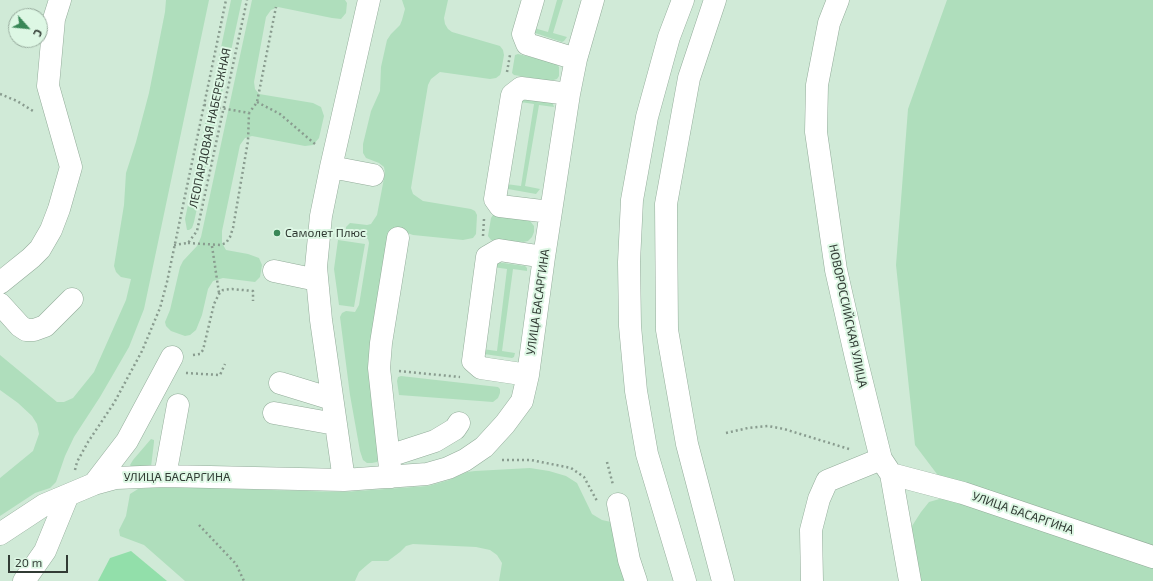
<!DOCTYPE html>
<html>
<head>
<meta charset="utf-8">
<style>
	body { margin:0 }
	#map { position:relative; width:1153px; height:581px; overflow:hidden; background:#d0ead7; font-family:"Exo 2",sans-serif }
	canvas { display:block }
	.north { position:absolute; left:8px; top:8px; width:40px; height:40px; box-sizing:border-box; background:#ddf7e4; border:1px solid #98ac9e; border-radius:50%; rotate:117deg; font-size:11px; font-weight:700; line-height:16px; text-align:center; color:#313b34 }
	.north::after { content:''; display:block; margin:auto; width:14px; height:18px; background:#398757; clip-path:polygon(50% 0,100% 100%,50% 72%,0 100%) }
	.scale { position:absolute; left:8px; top:555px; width:60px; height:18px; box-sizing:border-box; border:2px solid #313b34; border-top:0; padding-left:5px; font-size:12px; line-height:14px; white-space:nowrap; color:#313b34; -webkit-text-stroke:3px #ddf7e4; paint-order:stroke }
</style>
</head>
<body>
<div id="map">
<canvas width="1153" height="581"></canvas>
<div class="north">С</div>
<div class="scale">20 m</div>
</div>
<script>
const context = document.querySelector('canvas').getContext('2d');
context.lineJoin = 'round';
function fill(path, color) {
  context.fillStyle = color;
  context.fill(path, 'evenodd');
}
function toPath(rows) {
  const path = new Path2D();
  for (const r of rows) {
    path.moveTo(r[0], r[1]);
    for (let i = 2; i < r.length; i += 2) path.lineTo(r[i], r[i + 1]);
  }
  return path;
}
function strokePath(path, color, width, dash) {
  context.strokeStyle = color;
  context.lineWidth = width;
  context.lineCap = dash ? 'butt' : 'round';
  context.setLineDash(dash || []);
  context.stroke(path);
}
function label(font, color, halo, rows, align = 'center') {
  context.font = font + ' "Exo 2",sans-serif';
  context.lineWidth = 4;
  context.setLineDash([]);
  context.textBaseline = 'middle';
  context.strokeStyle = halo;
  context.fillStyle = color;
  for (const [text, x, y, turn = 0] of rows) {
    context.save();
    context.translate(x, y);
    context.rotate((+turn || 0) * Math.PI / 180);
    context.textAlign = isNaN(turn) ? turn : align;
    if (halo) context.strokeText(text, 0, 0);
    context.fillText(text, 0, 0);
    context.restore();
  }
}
const green = toPath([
	[166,0,209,0,144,309,129,347,100,397,74,437,65,456,56,482,50,488,35,493,0,516,0,478,33,451,39,434,37,424,32,416,18,403,0,390,0,355,57,402,64,402,73,398,94,372,126,300,131,279,121,277,116,272,114,266,124,205,126,173,136,142,149,93,165,12],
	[231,0,242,0,194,222,192,228,189,230,187,230,185,219],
	[252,0,345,0,347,3,346,13,341,19,332,18,278,7,271,10,266,17,254,82,255,89,259,94,313,103,321,107,324,116,319,138,313,145,305,146,252,136,245,138,240,145,222,231,222,243,226,250,248,254,259,258,262,265,260,277,255,282,223,278,213,281,208,289,202,315,196,330,190,335,185,336,171,331,166,326,165,322,170,310,180,267,183,261,197,246,201,237],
	[402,0,448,0,444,18,445,24,448,29,452,32,500,46,503,50,504,55,501,72,500,75,496,78,490,79,440,72,431,79,428,85,411,188,413,194,423,201,471,209,475,211,477,215,476,234,473,238,463,240,413,235,402,231,379,458,377,462,372,463,367,463,363,460,360,451,350,395,340,317,342,313,346,311,355,312,359,305,369,243,368,239,365,237,348,235,346,232,346,227,350,223,367,225,371,224,377,215,385,173,384,167,379,163,366,158,363,153,363,144,371,111,380,91,381,67,387,40,391,34,400,25,402,20,405,9],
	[557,0,563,0,553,33,567,37,564,41,562,42,535,33,534,31,534,28,548,32],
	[947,0,1153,0,1153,561,949,490,915,445,896,265,908,109],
	[518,54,555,63,559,67,559,76,557,79,550,81,514,75,512,73,515,55],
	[520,99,552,102,553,104,554,107,539,105,525,186,540,189,536,194,508,189,506,184,521,186,534,104,520,102],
	[493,215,526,218,530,221,534,226,534,232,532,237,528,241,523,242,491,240,488,236,491,218],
	[338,240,365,244,354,307,339,305,334,269],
	[496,262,525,266,527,268,527,271,513,269,502,351,515,353,514,357,512,358,484,354,482,349,497,351,507,269,493,267],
	[401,376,498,387,500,389,500,393,498,398,493,402,399,395,397,381,398,377],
	[151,439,154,440,154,442,151,467,132,468,130,465,133,460],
	[530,468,549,471,566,476,577,483,592,514,602,520,611,522,627,581,499,581,502,563,497,555,490,550,476,547,413,544,406,546,400,552,388,561,372,561,367,565,359,572,355,581,185,581,144,545,120,536,119,530,126,516,130,494,138,489,164,487,343,492,428,486,449,480,467,472,475,471],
	[943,498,960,502,1153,567,1153,581,917,581,912,550,912,526,921,512,929,502]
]);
const water = toPath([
	[131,551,167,581,98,581,110,558]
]);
const path = toPath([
	[507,72,510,55],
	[0,94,17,101,33,111],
	[257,102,280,114,315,144],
	[204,105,249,113,255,105,257,102,276,7],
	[483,236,484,219],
	[188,243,220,245,226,243,230,237,233,228,248,141,249,113],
	[174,245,188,243,197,231,247,0],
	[212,246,219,293],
	[193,355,200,354,203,350,214,304,219,294,223,290,232,289,253,291,253,301],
	[399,371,460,377],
	[186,373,220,375,225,364],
	[726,433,748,428,768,426,784,429,849,449],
	[502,460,531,460,571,468,584,477,597,501],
	[607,462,613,485],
	[75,470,77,462,88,442,114,403,142,351,160,308,167,282,226,0],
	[199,525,236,564,244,581]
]);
const minor = toPath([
	[533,0,523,34,527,44,576,59],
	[838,0,829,23,817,85,816,132,836,270,856,358,881,459,891,474,910,581],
	[331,167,373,175],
	[550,212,500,206,495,199,512,95,521,88,569,94],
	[274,271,317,280],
	[0,283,31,258,40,249,51,230,59,209,71,167,48,86,54,19,60,0],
	[0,304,20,326,26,330,34,330,45,326,72,299],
	[528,375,481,368,473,361,487,257,499,250,544,257],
	[280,383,332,399],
	[274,413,335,424],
	[389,456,435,441,455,429,459,423],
	[891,474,963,493,1153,557],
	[165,476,178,405],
	[391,477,379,368,381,343,398,238],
	[344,480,321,320,316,267,321,216,331,167,369,0],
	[94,484,127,441,172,357],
	[618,504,629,560,636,581],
	[0,534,44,505,94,484,116,478,165,476,344,480,427,474,448,468,465,460,484,447,505,424,522,401,528,375,544,257,569,94,576,59,593,0],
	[24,581,45,551,68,495],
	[812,581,811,530,819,499,827,481,881,459]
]);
const highway = toPath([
	[683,0,669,37,647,117,632,200,629,262,630,326,636,391,647,454,685,581],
	[715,0,689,78,666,204,667,330,687,444,723,581]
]);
const markers = [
	[277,233,4,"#398757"]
];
const streetNames = [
	["ЛЕОПАРДОВАЯ НАБЕРЕЖНАЯ",210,128,-78],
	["УЛИЦА БАСАРГИНА",538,302,-82],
	["НОВОРОССИЙСКАЯ УЛИЦА",848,316,78],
	["УЛИЦА БАСАРГИНА",177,477],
	["УЛИЦА БАСАРГИНА",1023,513,19]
];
const poiNames = [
	["Самолет Плюс",285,233]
];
fill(green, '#afdebc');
fill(water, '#92dfaa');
strokePath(minor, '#93ac9a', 23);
strokePath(highway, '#93ac9a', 23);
strokePath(path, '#899c8f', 2.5, [2, 3]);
strokePath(minor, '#fff', 22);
strokePath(highway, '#fff', 22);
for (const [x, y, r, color] of markers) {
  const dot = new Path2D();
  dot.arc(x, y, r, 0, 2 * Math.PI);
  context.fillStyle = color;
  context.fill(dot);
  strokePath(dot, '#ddf7e4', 1.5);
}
label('12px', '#313b34', '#ddf7e4', streetNames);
label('12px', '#313b34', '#ddf7e4', poiNames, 'left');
</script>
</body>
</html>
